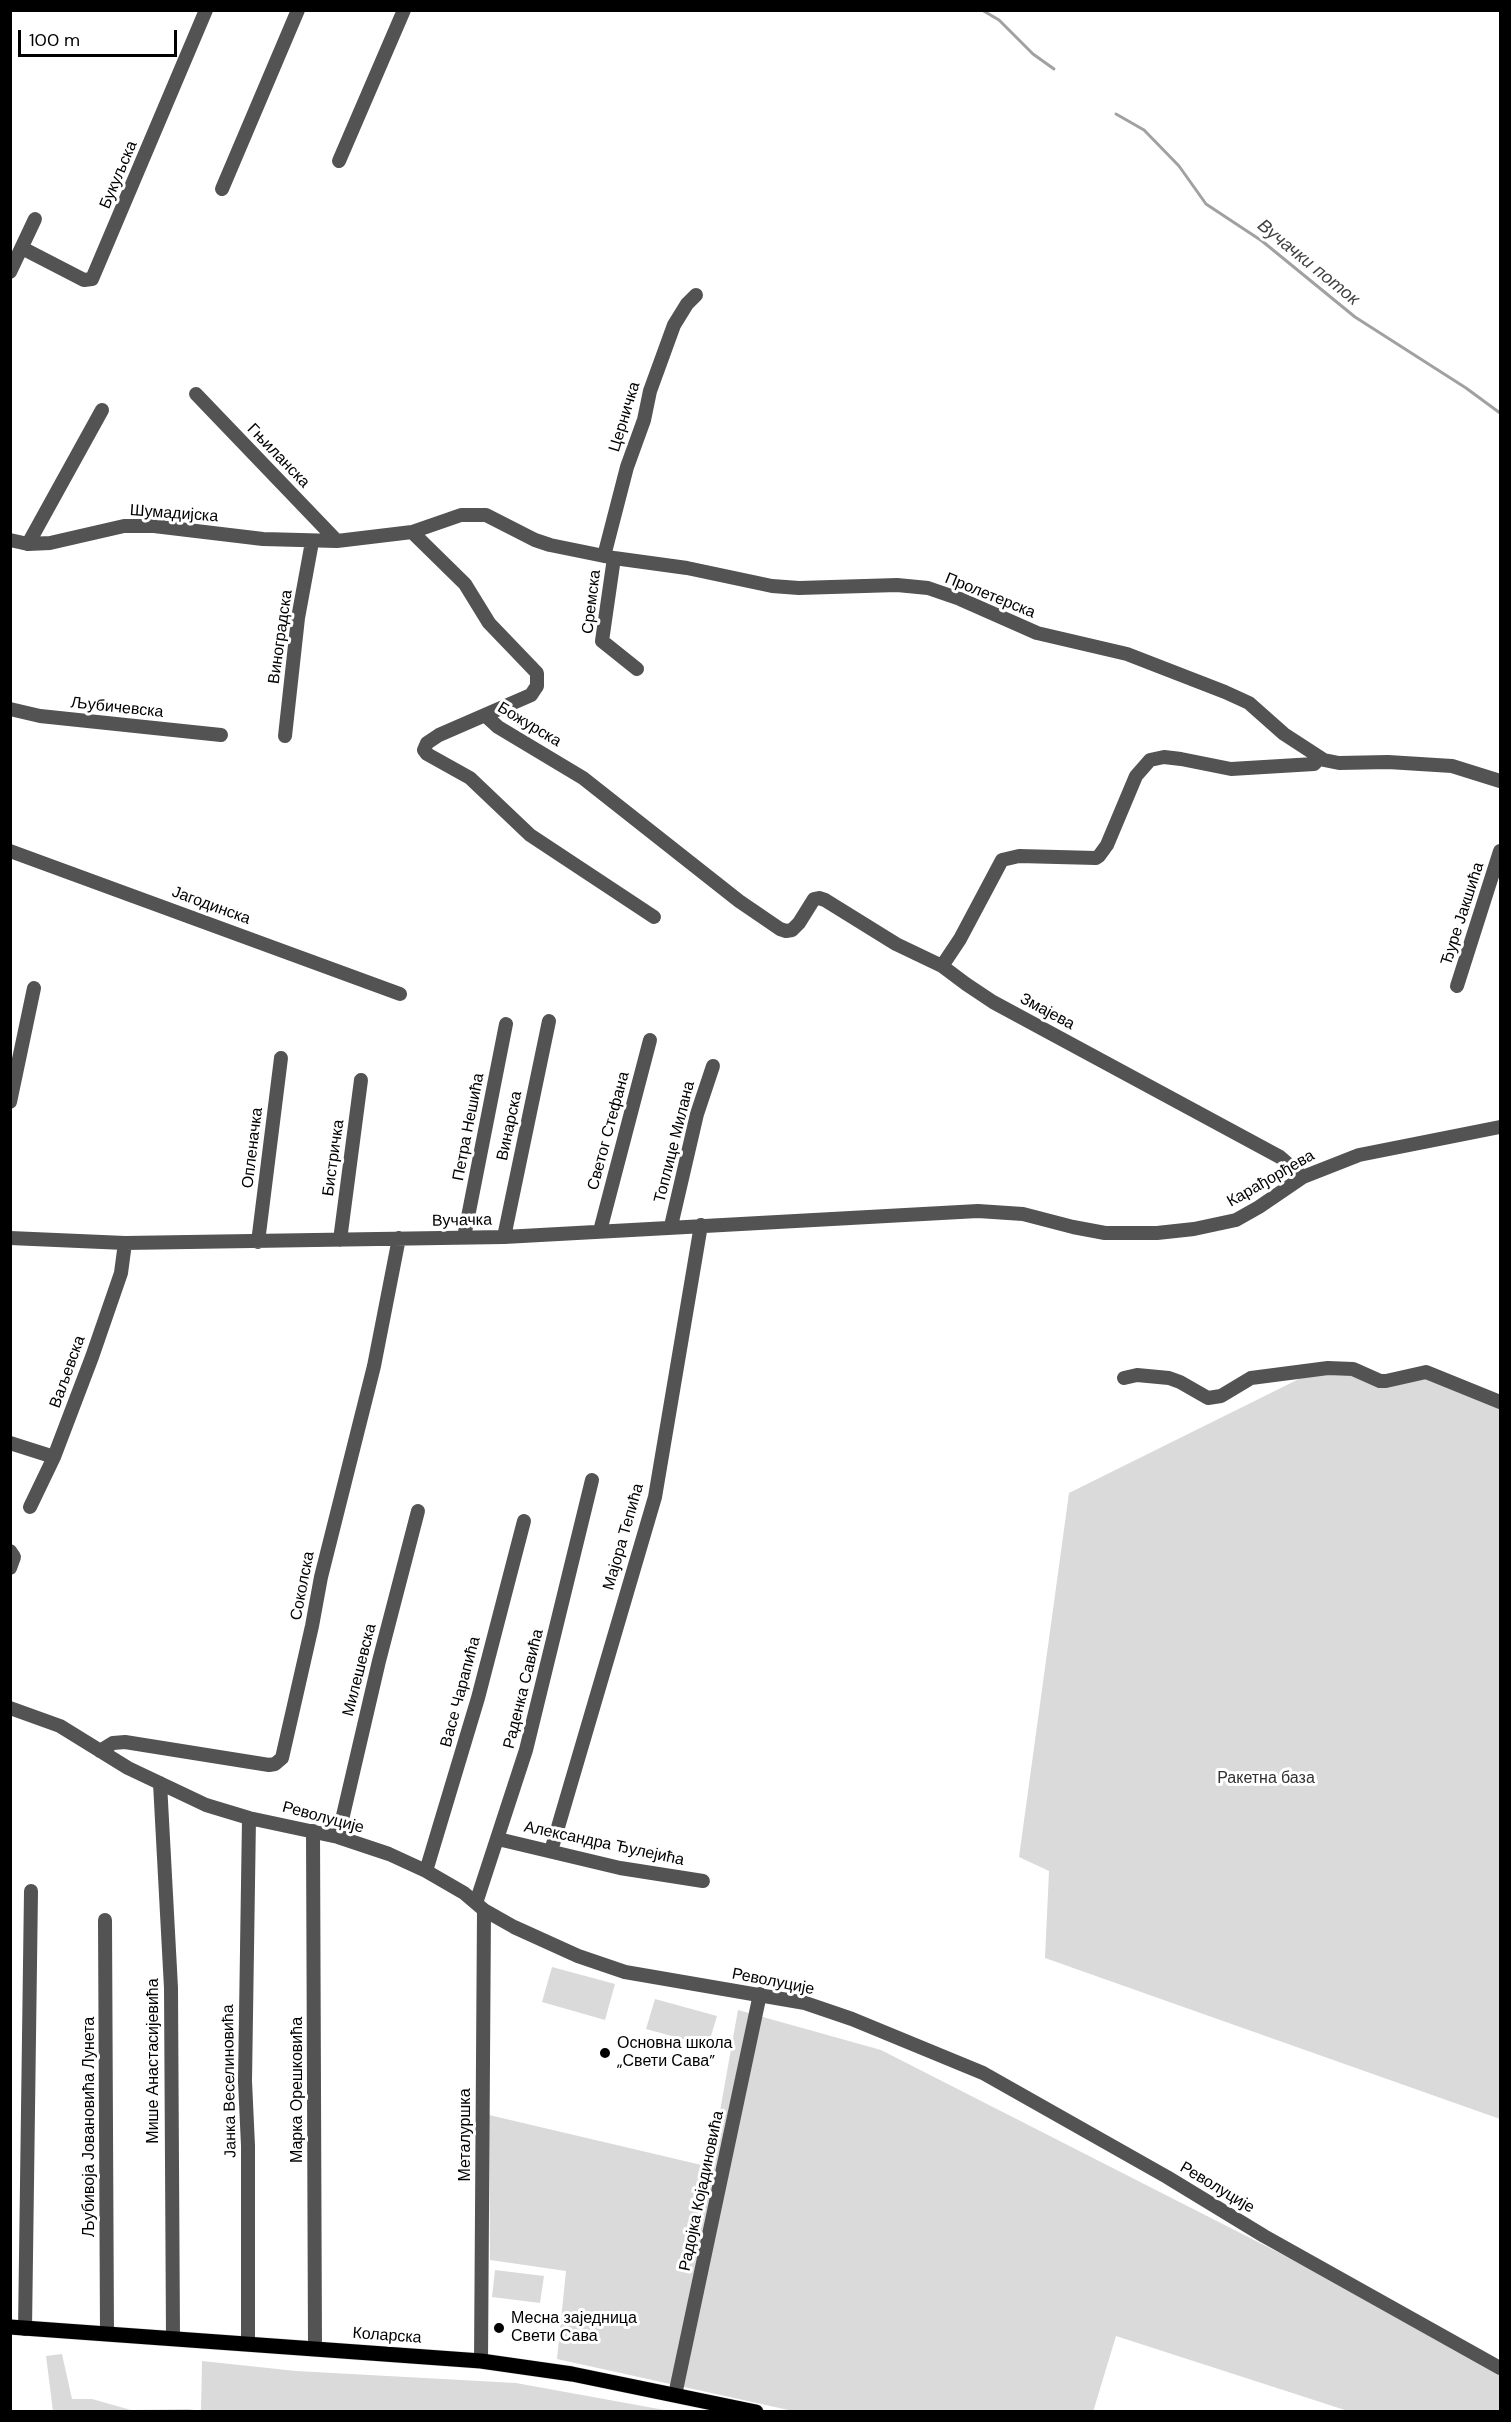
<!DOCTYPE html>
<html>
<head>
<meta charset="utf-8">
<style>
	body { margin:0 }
	#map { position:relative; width:1511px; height:2422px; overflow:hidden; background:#fff; font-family:"DM Sans",sans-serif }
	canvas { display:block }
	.frame { position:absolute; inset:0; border:12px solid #000; pointer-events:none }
	.scale { position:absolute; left:18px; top:30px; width:159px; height:27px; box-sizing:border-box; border:3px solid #000; border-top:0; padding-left:8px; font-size:18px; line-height:21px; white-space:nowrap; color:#000; -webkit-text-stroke:4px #fff; paint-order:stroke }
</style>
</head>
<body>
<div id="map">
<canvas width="1511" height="2422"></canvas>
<div class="frame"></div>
<div class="scale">100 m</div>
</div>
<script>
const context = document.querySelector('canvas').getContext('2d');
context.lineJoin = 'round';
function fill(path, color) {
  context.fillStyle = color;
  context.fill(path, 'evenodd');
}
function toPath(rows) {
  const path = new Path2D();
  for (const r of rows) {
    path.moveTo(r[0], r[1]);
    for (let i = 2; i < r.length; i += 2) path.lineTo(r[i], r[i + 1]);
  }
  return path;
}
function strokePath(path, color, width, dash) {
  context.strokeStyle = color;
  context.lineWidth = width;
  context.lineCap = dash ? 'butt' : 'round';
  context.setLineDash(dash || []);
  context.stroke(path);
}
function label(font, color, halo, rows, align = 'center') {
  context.font = font + ' "DM Sans",sans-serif';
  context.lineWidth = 6;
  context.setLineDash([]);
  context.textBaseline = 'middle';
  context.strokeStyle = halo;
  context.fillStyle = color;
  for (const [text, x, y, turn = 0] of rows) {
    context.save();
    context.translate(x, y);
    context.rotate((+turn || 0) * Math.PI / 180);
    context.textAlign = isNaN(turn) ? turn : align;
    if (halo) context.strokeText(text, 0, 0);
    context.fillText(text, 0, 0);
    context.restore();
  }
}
const green = toPath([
	[1348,1373,1424,1377,1500,1409,1500,2119,1045,1958,1049,1871,1019,1857,1069,1493,1307,1375],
	[552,1967,615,1984,605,2020,542,2002],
	[655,1999,717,2016,708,2046,646,2029],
	[738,2010,881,2050,1311,2269,1500,2372,1500,2411,1348,2411,1116,2336,1093,2412,793,2411,557,2359,566,2271,490,2260,489,2115,710,2167],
	[495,2270,544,2276,540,2303,492,2297],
	[62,2354,72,2399,92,2399,131,2410,188,2409,201,2411,202,2361,296,2371,516,2383,670,2411,53,2411,46,2356]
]);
const stream = toPath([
	[982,10,999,20,1033,54,1054,69],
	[1116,114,1144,130,1179,166,1206,204,1262,241,1355,317,1466,388,1500,413]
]);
const minor = toPath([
	[339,161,404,10],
	[222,189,298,10],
	[22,248,84,280,92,279,206,10],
	[10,272,35,219],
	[196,394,337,541],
	[412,532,465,584,489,623,537,673,537,686,531,695,439,735,427,743,424,750,427,754,470,778,530,835,654,917],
	[10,540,28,544,50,543,124,526,154,526,263,539,337,541,412,532,461,515,486,515,535,540,550,545,614,558,687,568,772,586,799,588,897,585,928,588,960,599,1037,633,1127,654,1225,692,1249,703,1284,734,1324,760,1339,763,1388,762,1452,766,1500,781],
	[28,544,102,410],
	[604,556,627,467,644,420,650,391,674,325,687,304,696,295],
	[614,558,602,641,637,669],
	[10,709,40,716,221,735],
	[486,716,498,727,583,778,739,901,780,929,786,931,792,930,799,923,814,899,819,898,825,900,896,944,942,966,966,984,993,1002,1280,1157,1303,1177],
	[285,736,298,618,312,542],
	[10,851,400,994],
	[942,966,960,939,1002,860,1019,856,1096,858,1099,856,1107,845,1136,776,1150,760,1164,757,1181,759,1231,769,1314,764,1320,758],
	[1457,986,1500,851],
	[10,1102,34,988],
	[671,1226,697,1114,713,1066],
	[600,1231,650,1040],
	[464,1237,506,1024],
	[504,1237,549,1021],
	[10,1238,125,1243,504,1237,978,1211,1023,1214,1073,1227,1105,1233,1157,1233,1194,1229,1236,1220,1259,1207,1303,1177,1359,1155,1500,1127],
	[340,1240,361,1080],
	[258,1242,281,1058],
	[1124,1378,1137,1375,1169,1378,1180,1382,1208,1398,1221,1396,1251,1378,1328,1368,1353,1369,1380,1381,1386,1381,1426,1372,1500,1402],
	[10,1443,54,1457],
	[30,1507,54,1457,92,1357,121,1273,125,1243],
	[10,1551,14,1557,10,1568],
	[10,1708,60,1726,128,1768,206,1805,249,1818,338,1837,389,1854,426,1871,464,1893,484,1910,514,1927,578,1956,625,1972,805,2003,852,2019,983,2073,1167,2177,1264,2236,1500,2368],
	[100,1751,113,1743,125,1742,269,1765,275,1764,282,1758,312,1626,321,1577,374,1366,399,1238],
	[160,1783,171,1988,173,2338],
	[313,1831,315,2348],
	[338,1837,379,1661,418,1511],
	[498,1839,620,1868,703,1881],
	[551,1851,655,1497,701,1225],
	[426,1871,478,1698,524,1521],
	[476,1903,526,1750,592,1480],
	[105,1920,107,2334],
	[25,2329,31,1891],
	[248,2344,248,2146,245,2081,249,1818],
	[481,2361,484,1910],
	[675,2395,760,1994]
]);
const major = toPath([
	[10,2327,481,2361,572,2374,756,2412]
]);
const markers = [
	[605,2053,6,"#000"],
	[499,2328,6,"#000"]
];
const streetNames = [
	["Букуљска",119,175,-67],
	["Церничка",625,417,-73],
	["Гњиланска",278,456,46],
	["Шумадијска",174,514,4],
	["Пролетерска",990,596,22],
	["Сремска",592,602,-83],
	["Виноградска",281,637,-82],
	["Љубичевска",117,708,6],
	["Божурска",529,725,31],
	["Јагодинска",211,906,20],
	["Ђуре Јакшића",1463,914,-72],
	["Змајева",1047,1012,28],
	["Винарска",510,1126,-78],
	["Петра Нешића",469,1127,-79],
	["Светог Стефана",609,1131,-75],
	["Топлице Милана",675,1142,-76],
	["Опленачка",253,1148,-83],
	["Бистричка",334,1158,-82],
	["Карађорђева",1271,1179,-30],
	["Вучачка",462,1221,-1],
	["Ваљевска",68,1372,-70],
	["Мајора Тепића",624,1537,-74],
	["Соколска",303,1586,-79],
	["Милешевска",360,1670,-76],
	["Раденка Савића",524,1689,-76],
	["Васе Чарапића",461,1692,-75],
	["Револуције",323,1818,15],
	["Александра Ђулејића",604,1844,12],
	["Револуције",773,1982,11],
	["Мише Анастасијевића",154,2061,-90],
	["Јанка Веселиновића",230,2081,-91],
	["Марка Орешковића",298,2090,-90],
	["Љубивоја Јовановића Лунета",90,2127,-90],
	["Металуршка",466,2135,-90],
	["Револуције",1217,2188,31],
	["Радојка Којадиновића",702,2191,-78],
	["Коларска",387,2336,4]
];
const parkNames = [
	["Ракетна база",1266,1779]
];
const poiNames = [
	["Основна школа",617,2044],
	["„Свети Сава”",617,2062],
	["Месна заједница",511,2319],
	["Свети Сава",511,2337]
];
const waterNames = [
	["Вучачки поток",1308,263,39]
];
fill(green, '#dadada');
strokePath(stream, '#a1a1a1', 3);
strokePath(major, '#dbdbdb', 16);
strokePath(minor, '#535353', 14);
strokePath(major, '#000', 15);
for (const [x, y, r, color] of markers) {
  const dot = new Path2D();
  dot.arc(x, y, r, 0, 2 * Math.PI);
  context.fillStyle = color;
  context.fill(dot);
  strokePath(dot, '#fff', 2);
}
label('16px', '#000', '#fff', streetNames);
label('16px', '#313131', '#fff', parkNames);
label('16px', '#000', '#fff', poiNames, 'left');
label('italic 18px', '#424242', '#fff', waterNames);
</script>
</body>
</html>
